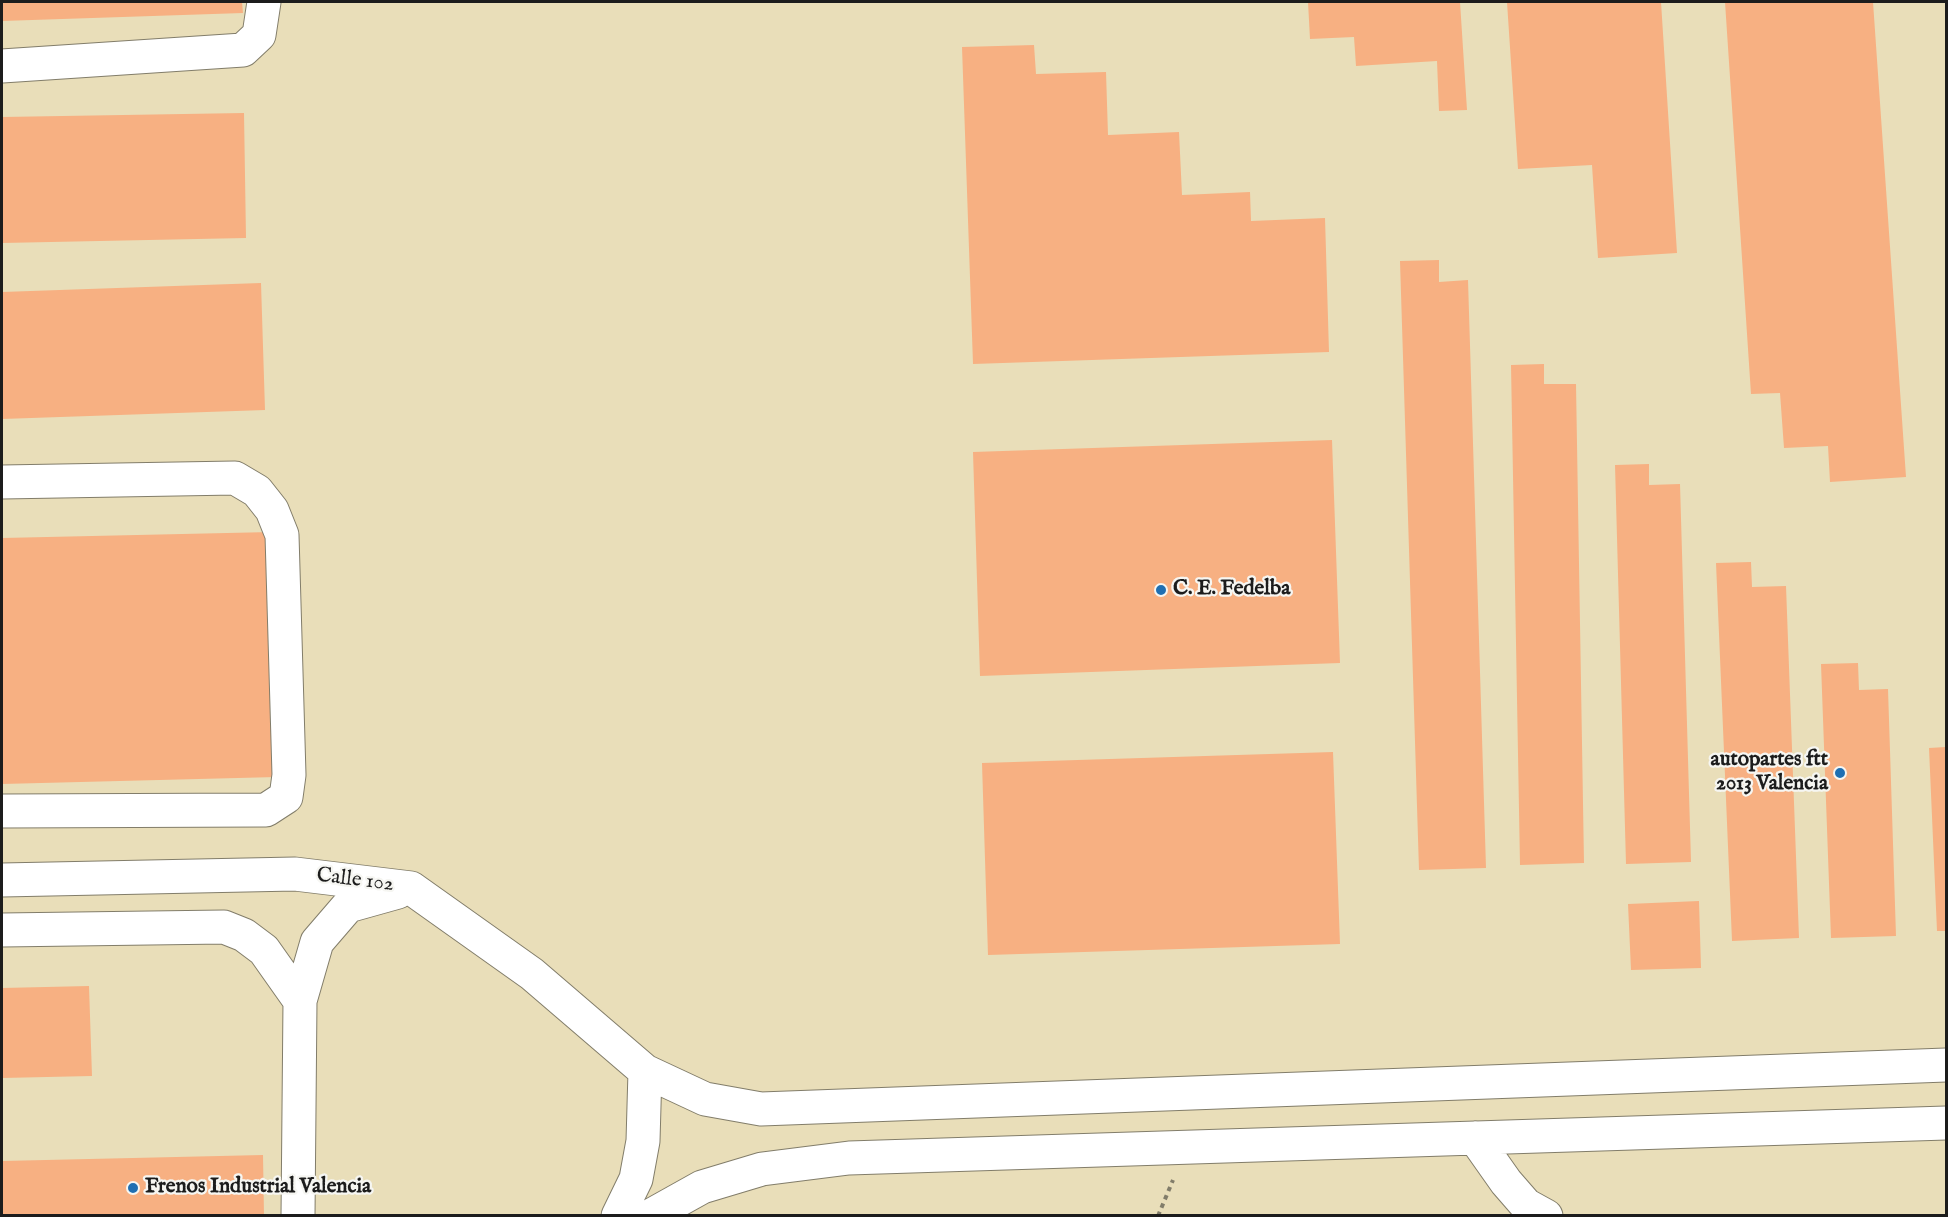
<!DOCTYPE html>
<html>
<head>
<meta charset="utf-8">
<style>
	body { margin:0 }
	#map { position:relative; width:1948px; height:1217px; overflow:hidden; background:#e9deb9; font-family:"IM FELL English",serif }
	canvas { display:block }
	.frame { position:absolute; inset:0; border:3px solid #1c1c1c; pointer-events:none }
</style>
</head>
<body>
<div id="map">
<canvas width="1948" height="1217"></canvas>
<div class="frame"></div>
</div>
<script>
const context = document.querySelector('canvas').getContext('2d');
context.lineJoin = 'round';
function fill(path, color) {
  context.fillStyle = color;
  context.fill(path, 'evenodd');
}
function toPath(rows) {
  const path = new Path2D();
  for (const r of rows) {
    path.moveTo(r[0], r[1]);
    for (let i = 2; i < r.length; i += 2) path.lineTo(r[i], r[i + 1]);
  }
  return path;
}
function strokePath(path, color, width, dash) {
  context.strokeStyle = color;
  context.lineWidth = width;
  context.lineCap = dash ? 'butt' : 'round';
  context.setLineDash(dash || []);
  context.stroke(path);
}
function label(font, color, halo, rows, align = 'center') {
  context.font = font + ' "IM FELL English",serif';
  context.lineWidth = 4.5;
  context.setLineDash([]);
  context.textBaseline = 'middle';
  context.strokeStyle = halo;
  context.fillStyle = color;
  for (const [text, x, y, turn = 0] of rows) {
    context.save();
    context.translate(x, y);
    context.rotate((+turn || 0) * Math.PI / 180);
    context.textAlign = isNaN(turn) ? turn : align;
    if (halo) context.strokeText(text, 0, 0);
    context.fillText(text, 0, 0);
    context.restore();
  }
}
const building = toPath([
	[2,2,242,2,243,13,2,21],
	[1308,2,1460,2,1467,110,1439,111,1437,61,1356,66,1354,37,1310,39],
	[1507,2,1661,2,1677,253,1598,258,1592,165,1518,169],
	[1725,2,1873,2,1906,477,1830,482,1828,446,1784,448,1780,393,1751,394],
	[1034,45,1036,74,1106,72,1108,135,1179,132,1182,195,1250,192,1251,221,1325,218,1329,352,973,364,962,47],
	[244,113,246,238,2,243,2,117],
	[1439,260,1439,282,1468,280,1486,868,1419,870,1400,261],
	[261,283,265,410,2,419,2,292],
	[1544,364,1544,384,1576,384,1584,863,1520,865,1511,365],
	[1332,440,1340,663,980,676,973,452],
	[1649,464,1649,485,1680,484,1691,862,1626,864,1615,465],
	[272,532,277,777,2,784,2,538],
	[1751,562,1752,587,1786,586,1799,938,1732,941,1716,563],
	[1858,663,1859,690,1888,689,1896,936,1831,938,1821,664],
	[1946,747,1946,931,1937,931,1929,748],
	[1333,752,1340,944,988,955,982,763],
	[1699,901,1701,968,1631,970,1628,904],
	[89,986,92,1076,2,1078,2,988],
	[263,1155,264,1216,2,1216,2,1161]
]);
const path = toPath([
	[1158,1216,1173,1180]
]);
const minor = toPath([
	[2,66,243,50,259,35,264,2],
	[2,482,235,478,257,491,272,510,282,535,289,775,286,797,266,810,2,811],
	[2,880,295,874,411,888,532,974,645,1071,705,1099,761,1109,1946,1065],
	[2,930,224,927,244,935,264,950,300,1001],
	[1475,1138,1506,1182,1526,1205,1546,1216],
	[298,1216,300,1001,317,942,348,906,398,892],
	[618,1216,636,1179,643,1141,645,1071],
	[650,1216,702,1187,762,1169,849,1158,1946,1123]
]);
const markers = [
	[1161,590,6,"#1f6fb2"],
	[1840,773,6,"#1f6fb2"],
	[133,1188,6,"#1f6fb2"]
];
const poiNames = [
	["C. E. Fedelba",1173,590],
	["autopartes ftt",1828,761,"right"],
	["2013 Valencia",1828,785,"right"],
	["Frenos Industrial Valencia",145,1188]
];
const streetNames = [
	["Calle 102",355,881,7]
];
fill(building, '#f7b082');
strokePath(minor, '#827d6a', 35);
strokePath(path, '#827d6a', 4, [4.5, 4.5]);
strokePath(minor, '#fff', 33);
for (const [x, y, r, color] of markers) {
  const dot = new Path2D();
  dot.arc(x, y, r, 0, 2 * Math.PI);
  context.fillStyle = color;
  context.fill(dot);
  strokePath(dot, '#f6f6f2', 2);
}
label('bold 21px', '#1c1c1c', '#f6f6f2', poiNames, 'left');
label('21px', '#1c1c1c', '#f6f6f2', streetNames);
</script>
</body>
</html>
